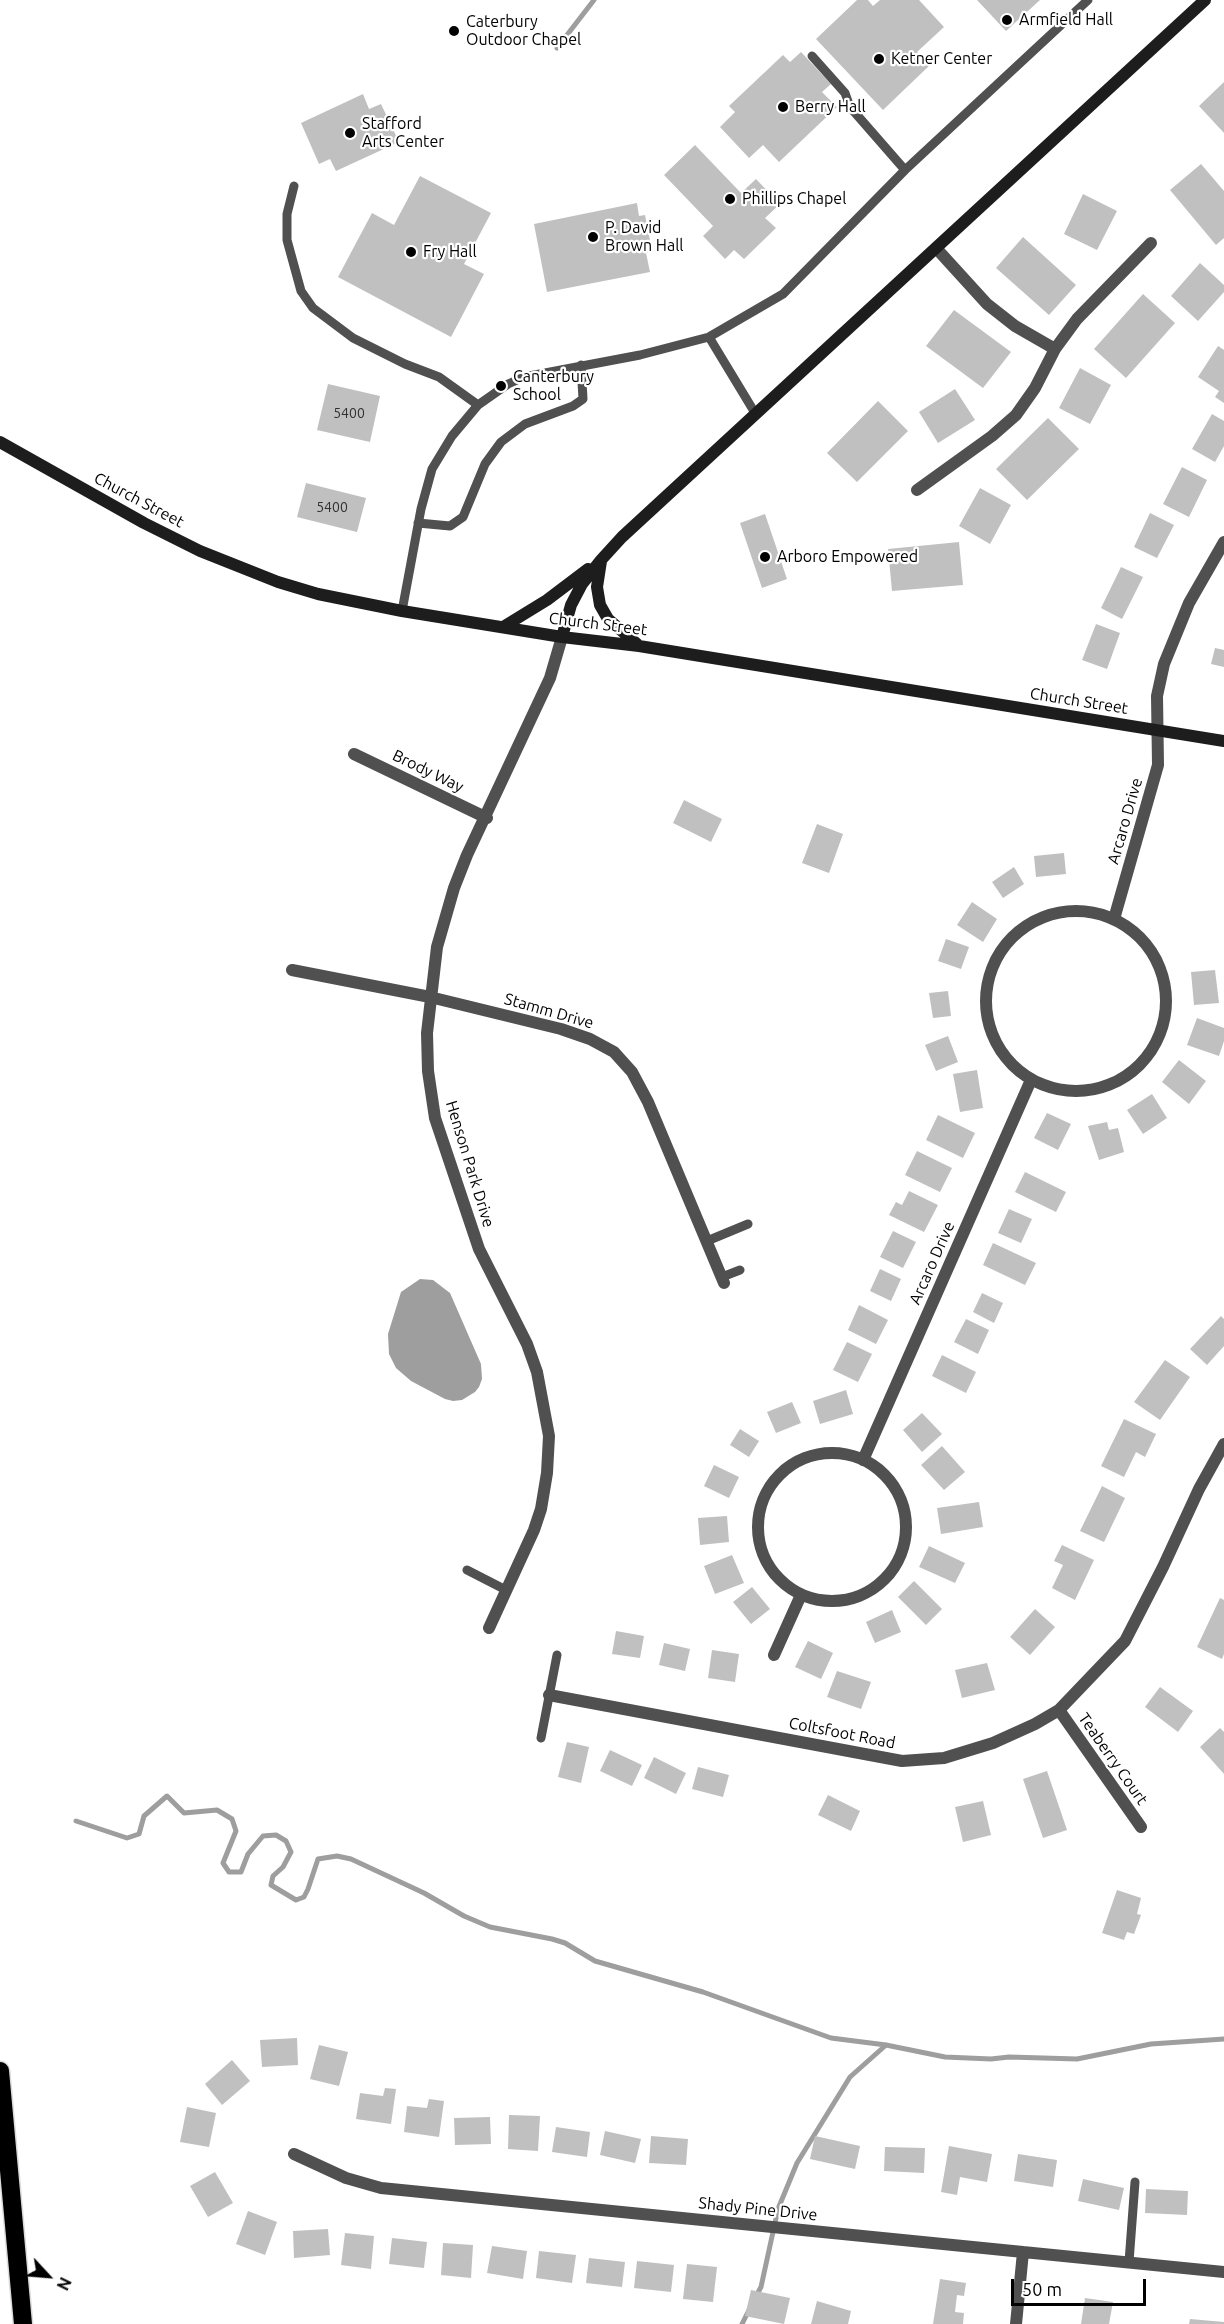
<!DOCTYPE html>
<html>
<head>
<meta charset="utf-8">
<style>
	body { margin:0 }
	#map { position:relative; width:1224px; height:2324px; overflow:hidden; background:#fff; font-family:Ubuntu,sans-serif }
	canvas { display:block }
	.north { position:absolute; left:18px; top:2246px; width:60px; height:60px; -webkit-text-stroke:4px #fff; paint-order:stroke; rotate:116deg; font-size:16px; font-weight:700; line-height:24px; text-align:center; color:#000 }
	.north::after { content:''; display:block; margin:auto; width:21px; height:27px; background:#000; clip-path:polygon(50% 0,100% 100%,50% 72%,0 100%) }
	.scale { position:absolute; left:1011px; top:2279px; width:135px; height:27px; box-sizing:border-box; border:3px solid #000; border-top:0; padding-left:8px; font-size:18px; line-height:21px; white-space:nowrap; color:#000; -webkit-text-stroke:4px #fff; paint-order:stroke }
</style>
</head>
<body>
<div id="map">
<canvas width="1224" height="2324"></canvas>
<div class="north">N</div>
<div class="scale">50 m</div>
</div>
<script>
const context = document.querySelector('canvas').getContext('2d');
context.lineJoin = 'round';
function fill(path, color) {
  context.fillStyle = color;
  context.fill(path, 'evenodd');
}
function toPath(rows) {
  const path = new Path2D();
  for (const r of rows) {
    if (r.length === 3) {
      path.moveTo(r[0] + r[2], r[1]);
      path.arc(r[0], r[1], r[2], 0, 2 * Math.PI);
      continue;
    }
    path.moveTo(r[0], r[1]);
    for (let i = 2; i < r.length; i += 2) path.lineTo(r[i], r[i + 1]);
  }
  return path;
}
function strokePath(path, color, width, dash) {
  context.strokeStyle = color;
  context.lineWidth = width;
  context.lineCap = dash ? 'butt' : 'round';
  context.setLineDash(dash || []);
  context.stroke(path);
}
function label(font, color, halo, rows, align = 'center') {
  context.font = font + ' Ubuntu,sans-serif';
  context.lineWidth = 4.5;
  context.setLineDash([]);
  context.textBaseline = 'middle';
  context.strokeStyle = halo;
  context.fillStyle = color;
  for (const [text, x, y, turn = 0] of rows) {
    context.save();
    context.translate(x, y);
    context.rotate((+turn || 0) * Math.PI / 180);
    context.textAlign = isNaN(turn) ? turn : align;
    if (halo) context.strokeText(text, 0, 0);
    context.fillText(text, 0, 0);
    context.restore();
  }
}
const water = toPath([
	[420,1279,433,1280,450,1293,481,1364,482,1379,479,1387,475,1392,462,1400,453,1401,445,1399,411,1381,396,1368,389,1354,388,1334,401,1292]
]);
const stream = toPath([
	[557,48,594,0],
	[76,1821,127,1838,139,1834,144,1816,167,1796,184,1813,217,1810,232,1819,236,1831,223,1863,229,1872,241,1872,248,1854,263,1836,276,1835,286,1841,291,1852,283,1867,273,1876,271,1885,296,1900,304,1897,308,1889,318,1859,337,1856,351,1859,424,1893,464,1916,490,1927,552,1939,565,1943,595,1961,703,1992,831,2038,886,2045,945,2057,991,2059,1009,2057,1077,2059,1151,2044,1224,2039],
	[756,2296,761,2287,778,2209,797,2163,850,2077,886,2045],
	[742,2324,749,2310]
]);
const building = toPath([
	[857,0,868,0,873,6,880,0,919,0,944,27,917,52,930,65,883,110,816,39],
	[977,0,1040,0,1006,31],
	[801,52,831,84,822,92,837,107,779,162,763,145,749,158,720,127,735,112,729,106,783,55,790,62],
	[1224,82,1224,133,1199,106],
	[363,94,369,109,381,104,399,142,336,171,330,159,319,164,301,123],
	[695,145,741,193,756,179,780,204,765,218,776,228,744,259,734,250,725,259,703,236,713,226,664,175],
	[1201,164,1224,191,1224,238,1216,245,1170,190],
	[420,176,491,213,464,264,484,274,451,337,338,277,372,213,394,225],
	[1083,194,1117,211,1097,250,1064,234],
	[637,203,639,216,645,215,652,251,646,253,650,272,547,292,534,224],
	[1023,237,1076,285,1049,315,996,268],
	[1200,263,1224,285,1224,292,1198,321,1171,296],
	[1143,294,1175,323,1126,378,1094,349],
	[954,310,1011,352,983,388,926,346],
	[1218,346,1224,350,1224,403,1215,397,1219,391,1198,377],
	[1080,368,1111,385,1090,424,1059,408],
	[328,384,380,396,370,442,317,430],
	[955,389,975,420,938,443,919,412],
	[878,401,908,431,857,482,827,453],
	[1212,414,1224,421,1224,446,1215,462,1192,449],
	[1048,418,1079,449,1027,500,996,469],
	[1182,467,1207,480,1189,517,1163,504],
	[306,483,366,498,357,532,297,517],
	[980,488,1011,505,990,544,959,526],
	[1150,513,1174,525,1157,558,1134,547],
	[765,514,787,579,762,588,740,523],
	[959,542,963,585,892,591,888,549],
	[1121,567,1143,577,1122,619,1101,608],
	[1096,624,1120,633,1107,669,1082,660],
	[1215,648,1224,650,1224,667,1211,664],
	[684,800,722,819,711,842,673,823],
	[817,824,843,834,829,873,802,863],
	[1064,853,1066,874,1036,877,1034,856],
	[1014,867,1024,884,1003,898,992,882],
	[972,902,997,919,983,942,957,925],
	[946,939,969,947,961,969,938,961],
	[1215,970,1219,1003,1194,1005,1191,972],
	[948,991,951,1016,933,1018,929,993],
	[1197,1018,1224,1028,1224,1041,1219,1056,1187,1045],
	[948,1036,958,1062,936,1071,925,1045],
	[1179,1060,1206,1081,1189,1104,1162,1082],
	[977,1070,983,1108,960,1112,953,1074],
	[1152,1094,1167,1118,1143,1134,1127,1110],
	[1047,1113,1071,1124,1058,1150,1034,1138],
	[938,1115,975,1133,963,1158,926,1140],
	[1107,1122,1109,1130,1118,1128,1124,1152,1099,1160,1088,1126],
	[917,1151,952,1168,940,1192,905,1175],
	[1025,1172,1066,1192,1056,1212,1015,1192],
	[909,1191,938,1205,924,1232,889,1215,896,1202,902,1205],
	[1009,1209,1032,1219,1021,1243,998,1233],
	[893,1231,916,1242,903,1268,880,1257],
	[993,1243,1036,1263,1025,1285,983,1265],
	[880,1269,901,1279,891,1301,870,1291],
	[982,1293,1003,1303,994,1323,973,1312],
	[859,1305,888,1320,876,1344,848,1330],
	[1221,1316,1224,1319,1224,1346,1207,1365,1190,1349],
	[966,1319,989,1330,978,1354,954,1342],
	[847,1342,872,1354,858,1382,833,1370],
	[942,1355,976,1372,966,1393,932,1376],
	[1165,1360,1190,1377,1160,1420,1134,1402],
	[846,1390,853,1414,820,1424,813,1401],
	[792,1402,801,1423,776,1433,767,1412],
	[922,1413,942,1434,922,1452,903,1430],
	[1124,1419,1156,1434,1145,1457,1136,1452,1124,1477,1101,1466],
	[740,1429,759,1441,749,1457,730,1445],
	[942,1446,965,1472,944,1490,921,1465],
	[714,1465,739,1477,729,1498,704,1486],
	[1102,1486,1125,1498,1104,1542,1080,1531],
	[979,1502,983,1527,941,1534,937,1508],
	[727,1516,729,1542,700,1545,698,1518],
	[1062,1545,1094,1560,1075,1600,1052,1588,1063,1565,1054,1561],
	[929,1546,965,1563,955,1583,919,1567],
	[732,1555,744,1583,715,1594,704,1566],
	[914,1581,942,1609,926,1625,898,1597],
	[752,1587,770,1609,751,1624,733,1602],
	[1220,1598,1224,1600,1224,1654,1222,1659,1197,1647],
	[1035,1609,1055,1627,1030,1655,1010,1637],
	[892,1610,901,1632,875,1643,866,1622],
	[616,1631,644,1636,640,1658,612,1654],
	[808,1641,833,1653,821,1679,795,1667],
	[664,1643,690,1649,685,1671,659,1665],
	[712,1650,739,1654,735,1682,708,1678],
	[987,1663,995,1690,962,1698,955,1670],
	[837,1671,871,1682,861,1709,827,1697],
	[1160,1687,1193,1711,1178,1732,1145,1707],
	[1220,1728,1224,1732,1224,1774,1200,1747],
	[567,1742,589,1747,581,1783,558,1777],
	[610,1750,642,1765,632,1786,600,1771],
	[654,1757,686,1773,676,1794,644,1778],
	[698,1767,729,1775,723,1797,692,1789],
	[1047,1771,1067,1830,1043,1838,1023,1779],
	[828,1795,860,1811,851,1831,818,1815],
	[983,1801,991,1835,963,1842,955,1807],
	[1117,1890,1141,1898,1137,1914,1141,1915,1134,1934,1127,1932,1124,1940,1102,1933],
	[297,2038,298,2065,262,2067,260,2040],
	[319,2045,348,2052,339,2086,310,2079],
	[232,2060,250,2081,222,2105,205,2084],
	[385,2088,396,2089,391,2124,356,2119,360,2093,383,2096],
	[429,2099,444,2101,439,2137,404,2132,407,2106,427,2108],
	[187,2107,216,2113,209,2147,180,2142],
	[509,2115,540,2116,538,2151,508,2149],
	[490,2117,491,2144,455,2145,454,2118],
	[556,2127,590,2132,587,2157,552,2152],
	[605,2131,641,2139,635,2163,600,2155],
	[651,2136,688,2139,686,2165,649,2163],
	[815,2136,860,2146,855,2169,810,2159],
	[949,2146,992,2154,987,2182,960,2177,957,2195,941,2192],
	[885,2147,925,2148,924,2173,884,2171],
	[1018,2154,1057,2160,1053,2187,1014,2181],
	[215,2172,233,2203,208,2217,190,2186],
	[1083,2179,1124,2188,1119,2210,1078,2201],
	[1146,2189,1188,2191,1187,2215,1145,2213],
	[248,2211,277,2222,265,2255,236,2244],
	[328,2229,330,2255,294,2258,293,2231],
	[345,2233,374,2236,371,2269,341,2265],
	[392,2238,427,2242,424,2268,389,2264],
	[443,2243,473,2245,471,2278,441,2275],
	[492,2246,527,2251,523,2279,487,2273],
	[539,2251,576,2255,572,2283,536,2278],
	[589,2258,625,2262,622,2287,586,2283],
	[637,2261,674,2265,671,2292,634,2288],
	[687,2264,717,2267,713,2302,683,2299],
	[940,2279,966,2283,964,2296,957,2295,955,2312,964,2313,963,2324,933,2324],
	[751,2290,790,2298,784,2324,745,2316],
	[1085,2298,1113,2302,1109,2324,1081,2324],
	[817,2301,851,2311,848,2324,811,2324],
	[1190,2319,1224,2322,1224,2324,1189,2324]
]);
const lane = toPath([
	[812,56,845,93,850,107,905,170],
	[294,186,287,214,287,240,301,291,313,308,353,338,405,364,439,377,478,405],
	[709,337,755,413],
	[418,523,450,526,463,517,485,464,501,442,525,424,573,406,583,399,581,365],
	[402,611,421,509,432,469,452,436,478,405,508,384,524,377,640,355,709,337,783,294,905,170,1088,0],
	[707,1241,748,1224],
	[722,1277,740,1270],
	[467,1570,506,1590],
	[541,1738,557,1655],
	[1129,2262,1135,2182]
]);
const street = toPath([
	[936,248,987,304,1015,326,1055,349],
	[917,490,992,436,1016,415,1035,388,1055,349,1077,319,1151,243],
	[354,754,487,818],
	[1076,1001,90],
	[1114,919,1158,765,1157,696,1164,664,1189,603,1224,542],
	[292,970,430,997,561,1029,590,1039,614,1052,632,1072,648,1102,724,1283],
	[832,1527,74],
	[863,1460,1031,1080],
	[489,1628,534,1530,541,1509,547,1473,549,1436,537,1372,527,1344,479,1249,435,1118,428,1071,427,1033,437,947,454,888,467,855,550,678,562,637],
	[774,1655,801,1595],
	[549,1695,902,1761,944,1758,993,1743,1035,1724,1059,1710,1125,1641,1163,1567,1199,1489,1224,1444],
	[1059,1710,1141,1827],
	[294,2154,346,2178,381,2188,1224,2272],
	[1016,2324,1023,2252]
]);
const secondary = toPath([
	[0,442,144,523,200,551,278,582,318,594,402,611,562,637,639,646,1224,741],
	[601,561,597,587,600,605,608,619,637,644],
	[503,627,547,600,588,569],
	[562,637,571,605,582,584,601,560,622,537,1205,0]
]);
const highway = toPath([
	[0,2071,23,2324]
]);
const markers = [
	[1007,20,6,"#000"],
	[454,31,6,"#000"],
	[879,59,6,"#000"],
	[783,107,6,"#000"],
	[350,133,6,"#000"],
	[730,199,6,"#000"],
	[593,237,6,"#000"],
	[411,252,6,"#000"],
	[501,386,6,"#000"],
	[765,557,6,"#000"]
];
const numberNames = [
	["5400",349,413],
	["5400",332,507]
];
const poiNames = [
	["Armfield Hall",1019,20],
	["Caterbury",466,22],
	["Outdoor Chapel",466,40],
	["Ketner Center",891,59],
	["Berry Hall",795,107],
	["Stafford",362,124],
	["Arts Center",362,142],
	["Phillips Chapel",742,199],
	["P. David",605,228],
	["Brown Hall",605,246],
	["Fry Hall",423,252],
	["Canterbury",513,377],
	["School",513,395],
	["Arboro Empowered",777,557]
];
const streetNames = [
	["Church Street",139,500,28],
	["Church Street",598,624,7],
	["Church Street",1079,701,9],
	["Brody Way",428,771,26],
	["Arcaro Drive",1125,821,-74],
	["Stamm Drive",549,1011,16],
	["Henson Park Drive",470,1164,73],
	["Arcaro Drive",932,1263,-66],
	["Coltsfoot Road",842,1733,11],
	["Teaberry Court",1113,1759,55],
	["Shady Pine Drive",758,2209,6]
];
fill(water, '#9e9e9e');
strokePath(stream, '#9e9e9e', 5);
fill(building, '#c0c0c0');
strokePath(highway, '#dbdbdb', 21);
strokePath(lane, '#505050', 9);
strokePath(street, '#505050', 12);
strokePath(secondary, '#1d1d1d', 12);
strokePath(highway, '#000', 18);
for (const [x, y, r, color] of markers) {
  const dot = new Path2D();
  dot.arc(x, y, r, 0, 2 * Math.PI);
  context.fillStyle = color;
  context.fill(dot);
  strokePath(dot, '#fff', 2);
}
label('14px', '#303030', null, numberNames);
label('16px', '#000', '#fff', poiNames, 'left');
label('16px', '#000', '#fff', streetNames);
</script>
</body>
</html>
